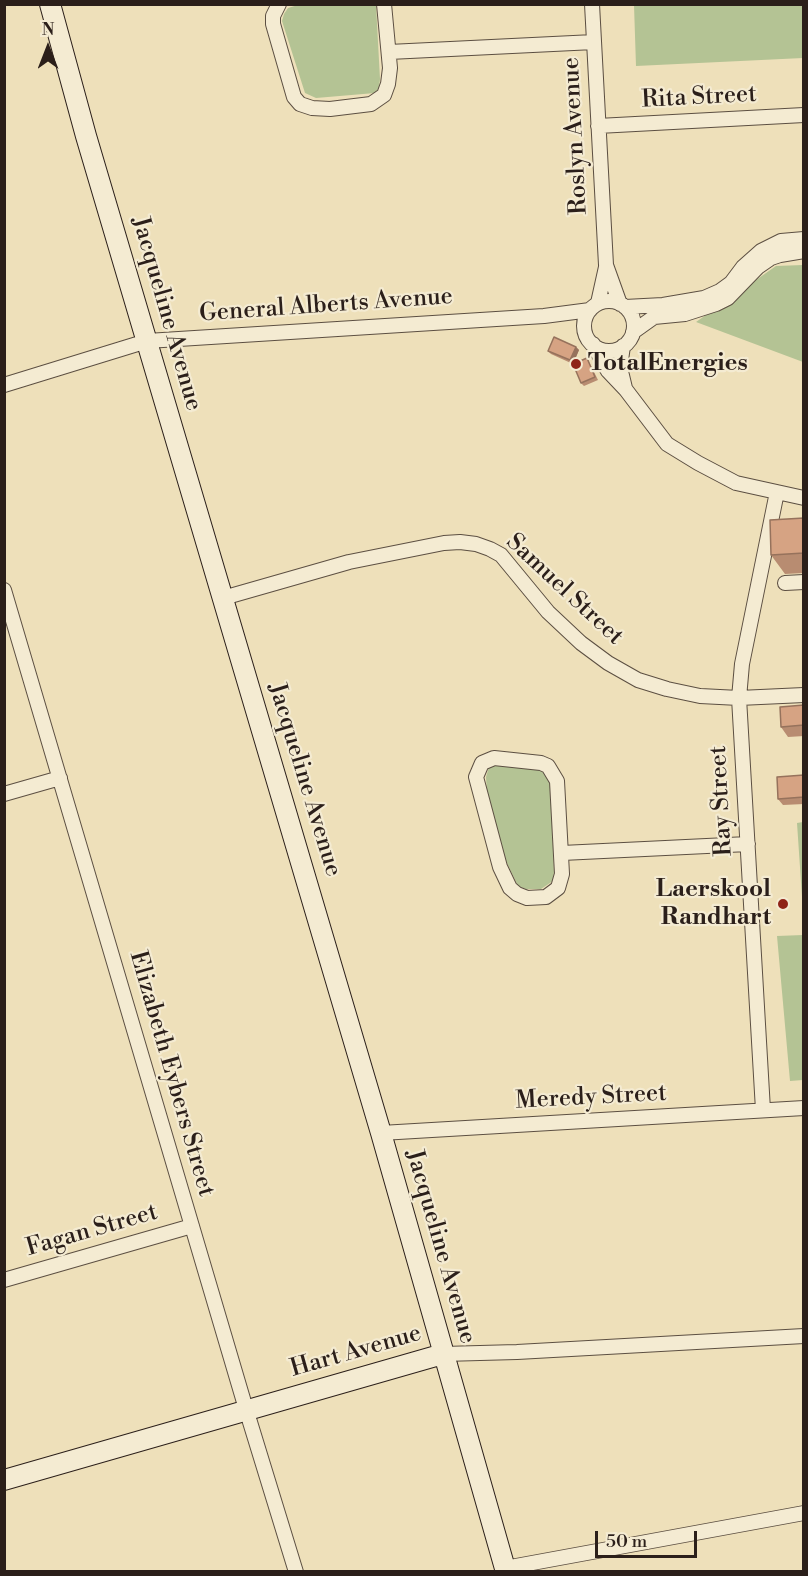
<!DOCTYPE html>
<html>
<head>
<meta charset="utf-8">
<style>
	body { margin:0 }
	#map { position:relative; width:808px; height:1576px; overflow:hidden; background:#eee0ba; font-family:"Libre Bodoni",serif }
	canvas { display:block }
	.frame { position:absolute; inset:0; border:6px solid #2b1f1a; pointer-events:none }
	.north { position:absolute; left:18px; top:18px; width:60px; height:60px; -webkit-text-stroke:4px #f4ebd2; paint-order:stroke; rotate:0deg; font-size:16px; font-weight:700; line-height:24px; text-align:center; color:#2b1f1a }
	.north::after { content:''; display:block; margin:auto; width:21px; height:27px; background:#2b1f1a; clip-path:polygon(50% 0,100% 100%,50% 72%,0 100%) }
	.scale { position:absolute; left:595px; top:1531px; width:102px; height:27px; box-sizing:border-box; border:3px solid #2b1f1a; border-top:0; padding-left:8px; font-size:18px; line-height:21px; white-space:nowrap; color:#2b1f1a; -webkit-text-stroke:4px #f4ebd2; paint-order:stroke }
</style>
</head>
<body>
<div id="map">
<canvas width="808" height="1576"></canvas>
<div class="frame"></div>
<div class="north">N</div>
<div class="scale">50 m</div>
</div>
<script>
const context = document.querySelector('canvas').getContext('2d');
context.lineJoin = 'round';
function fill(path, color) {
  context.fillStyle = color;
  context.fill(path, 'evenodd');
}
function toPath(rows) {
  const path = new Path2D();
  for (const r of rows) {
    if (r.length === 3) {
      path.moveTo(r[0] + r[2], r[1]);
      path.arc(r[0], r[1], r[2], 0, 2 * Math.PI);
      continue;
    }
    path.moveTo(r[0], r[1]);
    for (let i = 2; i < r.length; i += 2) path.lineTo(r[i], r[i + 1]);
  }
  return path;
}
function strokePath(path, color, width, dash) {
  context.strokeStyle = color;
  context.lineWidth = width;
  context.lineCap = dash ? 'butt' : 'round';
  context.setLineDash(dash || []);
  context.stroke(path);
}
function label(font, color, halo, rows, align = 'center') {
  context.font = font + ' "Libre Bodoni",serif';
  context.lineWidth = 4.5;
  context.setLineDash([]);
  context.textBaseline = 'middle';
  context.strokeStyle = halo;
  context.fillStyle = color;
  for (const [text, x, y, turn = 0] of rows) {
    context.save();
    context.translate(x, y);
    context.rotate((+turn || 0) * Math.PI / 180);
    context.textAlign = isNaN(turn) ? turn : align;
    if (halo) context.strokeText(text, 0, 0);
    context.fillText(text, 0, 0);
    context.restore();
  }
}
const green = toPath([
	[298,5,376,5,380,79,379,88,375,93,316,98,305,93,282,21,284,14,288,8],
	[634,5,803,5,803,58,636,66],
	[803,265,803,362,696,322,776,266],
	[495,763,541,768,548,776,551,792,554,872,553,881,541,889,526,889,518,886,506,861,487,794,486,777,489,767],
	[803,822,804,897,802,897,797,823],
	[803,935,803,1080,790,1081,777,936]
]);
const street = toPath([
	[279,4,273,16,273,24,294,97,300,104,312,108,330,109,371,104,384,95,388,84,390,68,384,4],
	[592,4,606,265,620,304],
	[389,52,594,42],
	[598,126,804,115],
	[609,326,25],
	[598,303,606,267],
	[625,307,663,305,704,298,720,291,731,283,743,267,761,251,781,241,804,239],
	[633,332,654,317,685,314,716,304,728,298,758,267,771,258,780,255,804,251],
	[593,344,608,371,626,390,667,444,698,463,736,483,804,498],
	[623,346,620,367,625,388],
	[4,385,147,341,544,316,590,310],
	[785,583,804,582],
	[4,590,246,1409,296,1572],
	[223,598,349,562,444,543,460,542,476,544,490,549,501,555,548,612,581,643,608,663,638,680,667,689,700,696,739,698,804,695],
	[494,758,541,763,548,766,557,781,562,874,558,888,546,897,527,898,517,894,510,888,500,867,476,777,482,763,494,758],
	[4,794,60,778],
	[562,853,748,844],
	[763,1110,739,698,742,664,777,492],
	[381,1133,804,1108],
	[4,1280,192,1226],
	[443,1354,517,1352,804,1336],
	[505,1568,804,1513]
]);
const secondary = toPath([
	[50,4,86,136,381,1133,506,1572],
	[4,1480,443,1354]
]);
const wall = toPath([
	[576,347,579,350,573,364,551,354,548,351],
	[587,358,598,380,584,386,581,383],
	[804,518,804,573,785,574,771,555],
	[804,705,804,736,788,737,781,727],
	[804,775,804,804,783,805,778,799]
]);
const shadedWall = toPath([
	[576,347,579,350,573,364,570,360]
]);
const building = toPath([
	[554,337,576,347,570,360,548,351,554,337],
	[587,358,595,377,581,383,573,364,587,358],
	[804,518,804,553,771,555,770,520,804,518],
	[804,705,804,725,781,727,780,707,804,705],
	[804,775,804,797,778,799,777,777,804,775]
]);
const markers = [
	[576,364,6,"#8f2418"],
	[783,904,6,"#8f2418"]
];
const streetNames = [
	["Rita Street",699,98,-3],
	["Roslyn Avenue",576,136,-93],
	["General Alberts Avenue",326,306,-4],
	["Jacqueline Avenue",166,314,74],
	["Samuel Street",564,590,43],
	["Jacqueline Avenue",304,780,73],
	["Ray Street",722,801,-93],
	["Elizabeth Eybers Street",171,1074,74],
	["Meredy Street",591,1098,-3],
	["Fagan Street",92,1231,-16],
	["Jacqueline Avenue",440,1247,74],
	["Hart Avenue",356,1352,-16]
];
const poiNames = [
	["TotalEnergies",588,364],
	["Laerskool",771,890,"right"],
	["Randhart",771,918,"right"]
];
fill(green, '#b4c394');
strokePath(street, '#5c4f42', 16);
strokePath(secondary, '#2b1f1a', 22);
strokePath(street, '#f4ebd2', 14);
strokePath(secondary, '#f4ebd2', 20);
fill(wall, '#b88c71');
fill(shadedWall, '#96725c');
fill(building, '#d6a383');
strokePath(building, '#96725c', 1.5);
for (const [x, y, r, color] of markers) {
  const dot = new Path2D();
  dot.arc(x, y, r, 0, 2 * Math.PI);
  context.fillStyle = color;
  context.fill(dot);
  strokePath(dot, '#f4ebd2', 2);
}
label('24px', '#2b1f1a', '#f4ebd2', streetNames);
label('bold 24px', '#2b1f1a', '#f4ebd2', poiNames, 'left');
</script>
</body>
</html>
